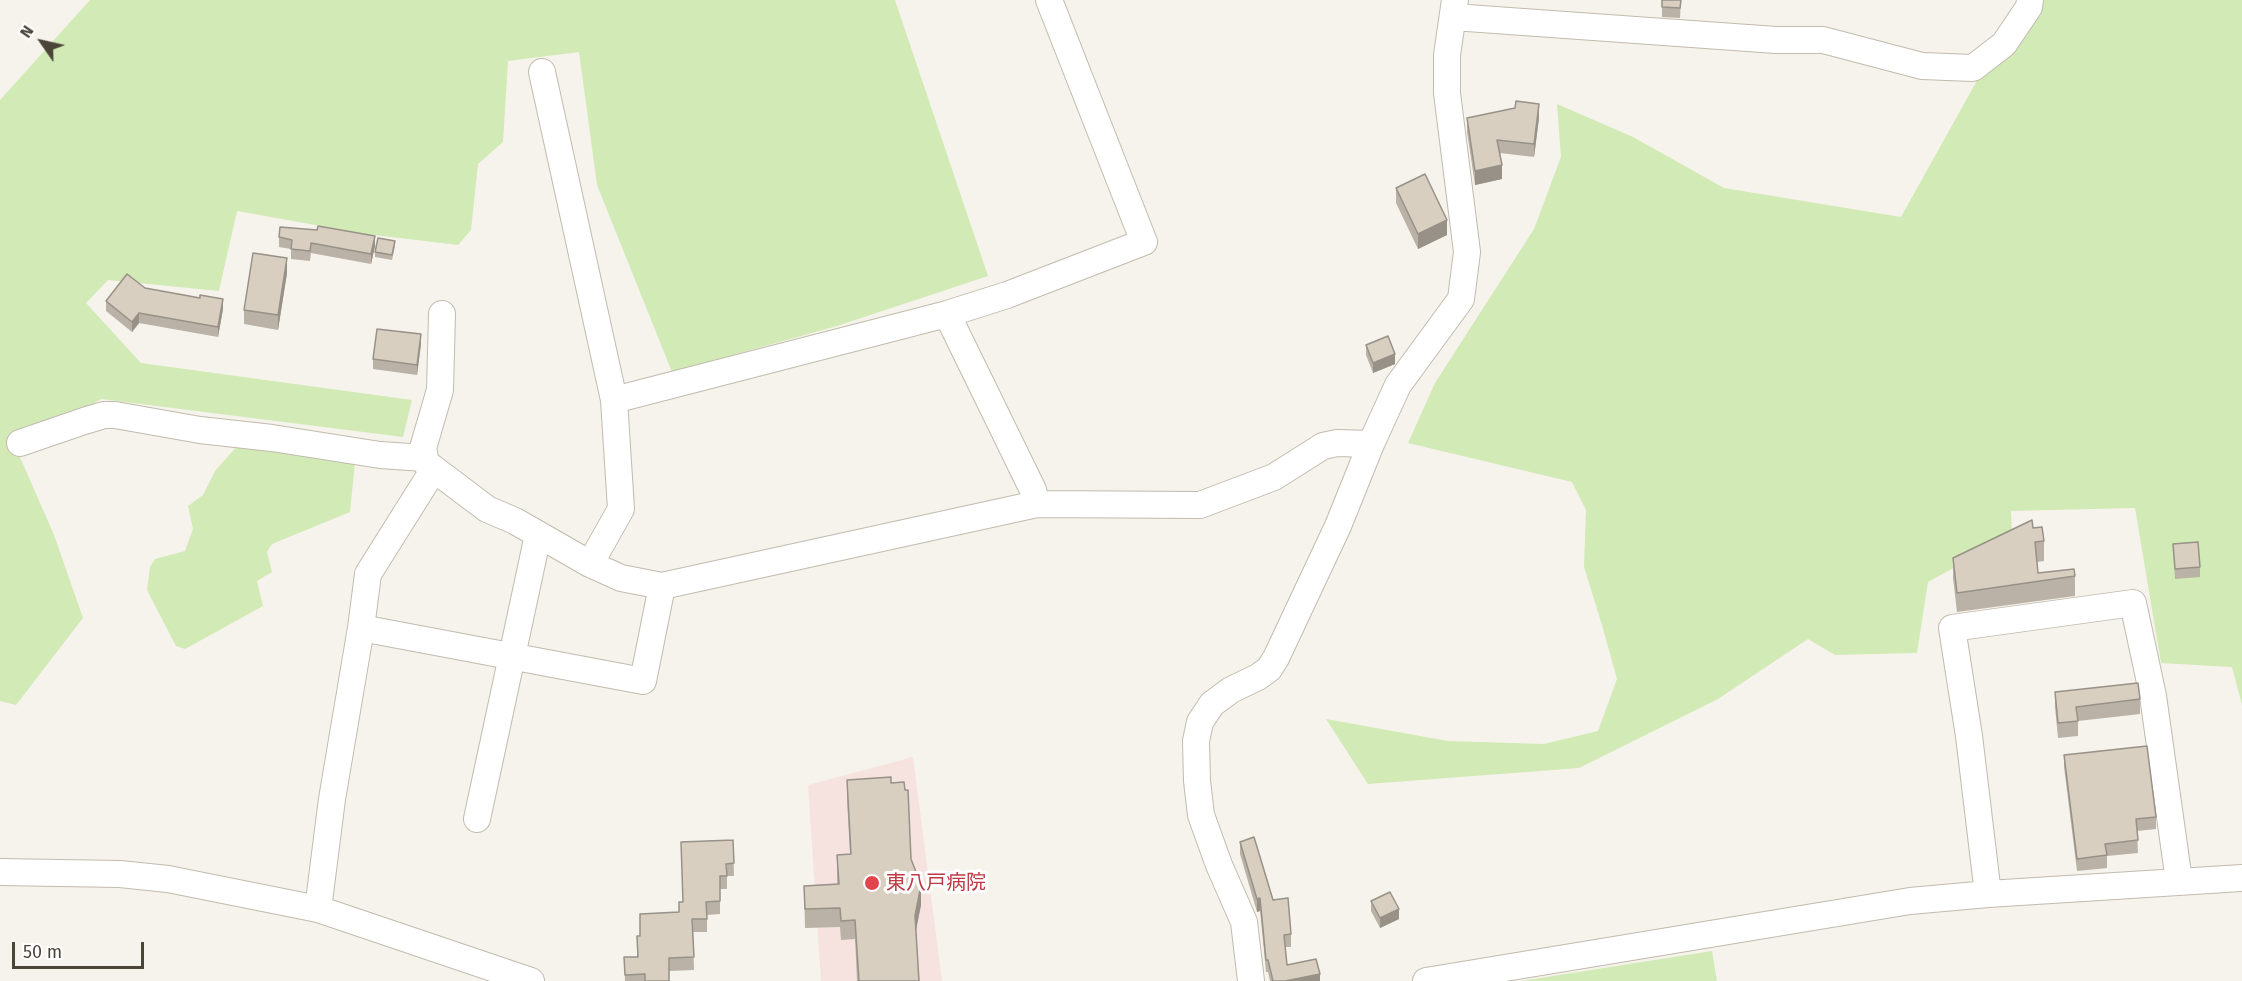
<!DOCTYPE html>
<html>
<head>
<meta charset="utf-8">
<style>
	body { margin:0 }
	#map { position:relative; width:2242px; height:981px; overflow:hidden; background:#f6f3ec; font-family:"Fira Sans",sans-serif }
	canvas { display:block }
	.north { position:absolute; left:12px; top:12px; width:60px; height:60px; -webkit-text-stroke:4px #fff; paint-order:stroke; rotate:304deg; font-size:16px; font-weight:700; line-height:24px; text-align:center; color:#4b4439 }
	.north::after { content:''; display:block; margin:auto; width:21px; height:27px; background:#4b4439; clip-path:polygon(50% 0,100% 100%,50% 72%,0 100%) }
	.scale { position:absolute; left:12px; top:942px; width:132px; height:27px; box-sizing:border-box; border:3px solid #4b4439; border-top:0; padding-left:8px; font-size:18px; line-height:21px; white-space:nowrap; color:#4b4439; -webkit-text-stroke:4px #fff; paint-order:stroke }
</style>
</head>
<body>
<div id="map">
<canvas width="2242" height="981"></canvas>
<div class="north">N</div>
<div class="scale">50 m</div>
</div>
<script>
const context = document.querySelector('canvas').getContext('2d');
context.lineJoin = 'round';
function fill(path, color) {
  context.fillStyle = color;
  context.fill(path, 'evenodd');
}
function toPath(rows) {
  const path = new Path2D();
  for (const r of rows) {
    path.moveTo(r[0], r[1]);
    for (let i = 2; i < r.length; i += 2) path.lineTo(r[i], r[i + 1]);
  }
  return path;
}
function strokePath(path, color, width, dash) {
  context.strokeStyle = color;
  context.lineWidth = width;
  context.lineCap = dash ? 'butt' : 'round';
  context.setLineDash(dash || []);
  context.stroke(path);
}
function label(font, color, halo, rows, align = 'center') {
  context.font = font + ' "Fira Sans","Noto Sans JP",sans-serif';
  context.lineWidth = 6;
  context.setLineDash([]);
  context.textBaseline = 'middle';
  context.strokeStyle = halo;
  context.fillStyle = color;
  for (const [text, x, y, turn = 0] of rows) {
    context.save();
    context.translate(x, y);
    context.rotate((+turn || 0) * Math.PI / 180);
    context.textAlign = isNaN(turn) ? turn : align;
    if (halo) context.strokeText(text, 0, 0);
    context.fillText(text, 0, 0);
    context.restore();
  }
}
const medical = toPath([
	[913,757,942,981,821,981,808,785]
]);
const green = toPath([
	[90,0,895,0,988,276,837,326,672,372,597,185,579,52,508,61,503,142,478,164,471,230,458,245,366,234,237,211,219,291,108,280,86,303,141,363,412,400,403,437,101,399,16,448,54,535,83,618,16,705,0,701,0,100],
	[2031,0,2242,0,2242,705,2232,667,2161,663,2135,508,2011,511,2012,536,1928,582,1917,653,1835,655,1808,639,1718,699,1579,768,1368,784,1326,719,1448,741,1544,744,1598,731,1617,679,1602,625,1584,567,1586,510,1572,482,1408,443,1435,383,1534,229,1561,157,1557,104,1633,137,1724,188,1901,217,1999,41],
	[238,445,355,462,350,512,272,544,267,552,272,572,257,581,263,606,185,649,176,646,147,590,150,567,155,559,185,551,193,529,188,506,203,495,215,471],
	[1712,951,1717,981,1521,981]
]);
const minor = toPath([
	[1453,17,1776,40,1823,40,1922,66,1973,68,2004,44,2029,7,2030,0],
	[542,72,614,400,621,509,590,564,621,578,662,586,1037,504,1200,505,1274,477,1323,446,1337,443,1371,444],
	[442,314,440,390,423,448,426,463,487,509,515,521,590,564],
	[947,314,1033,490,1037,504],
	[614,400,947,314,1007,295,1144,242,1049,0],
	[20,443,84,421,104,415,115,415,200,430,272,438,380,455,425,458],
	[361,628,368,574,434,469],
	[477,819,538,535],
	[0,872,120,874,168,879,318,909,332,799,361,628,643,681,662,586],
	[1988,894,1969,736,1952,628,2133,603,2153,696,2179,881],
	[318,909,531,981],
	[1251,981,1244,922,1219,865,1201,815,1197,781,1196,741,1200,722,1212,704,1231,690,1258,677,1269,669,1276,658,1338,526,1371,444,1398,385,1461,299,1467,252,1447,93,1447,55,1455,0],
	[1426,981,1910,901,1988,894,2242,878]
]);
const wall = toPath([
	[1681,0,1680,18,1662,17,1662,7],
	[1467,118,1539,118,1534,157,1500,153,1502,179,1475,185,1467,132],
	[1396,188,1447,235,1418,249,1396,203],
	[279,237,375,246,371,264,311,253,310,261,291,259,291,249,279,247],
	[395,246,392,260,375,257,375,252],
	[287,273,278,330,244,324,244,310],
	[145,288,223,309,218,337,139,323,132,332,106,311,106,301],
	[421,344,417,375,373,369,373,359],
	[1366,345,1395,364,1373,373,1366,355],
	[2033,528,2044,541,2044,561,2037,562,2038,573,2075,576,2075,596,1957,612,1953,578,1953,558],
	[2173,544,2200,567,2200,577,2175,579],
	[2055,692,2140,699,2140,714,2078,721,2078,736,2058,738,2055,707],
	[2064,755,2156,817,2156,829,2137,831,2138,853,2107,856,2107,868,2077,871,2064,767],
	[847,780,891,783,911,859,921,905,916,930,919,981,857,981,855,939,841,940,840,927,805,928,804,886,837,885,837,855,850,854,847,800],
	[733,840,734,876,727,876,727,889,720,889,720,914,707,915,707,932,693,932,694,970,669,971,669,981,625,981,624,957,637,957,637,936,640,936,679,912,682,902],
	[1240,842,1273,900,1291,934,1291,947,1285,947,1287,965,1320,981,1270,981,1268,972,1266,972,1260,911,1257,912,1240,854],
	[1371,901,1399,919,1380,928,1371,911]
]);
const shadedWall = toPath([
	[1539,104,1539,118,1534,157,1534,144],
	[1502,165,1502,179,1475,185,1475,171],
	[1447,220,1447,235,1418,249,1418,234],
	[375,236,375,246,371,264,371,254],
	[287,258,287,273,278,330,278,315],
	[223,299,223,309,218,337,218,327],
	[139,313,139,323,132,332,132,322],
	[421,334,421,344,417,375,417,365],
	[1395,354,1395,364,1373,373,1373,363],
	[921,885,921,905,915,935,915,916],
	[1260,898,1260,911,1257,912,1257,899],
	[1399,909,1399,919,1380,928,1380,918],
	[1320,974,1320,981,1285,981]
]);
const building = toPath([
	[1662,0,1681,0,1680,8,1662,7,1662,0],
	[1516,101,1539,104,1534,144,1497,140,1502,165,1475,171,1467,118,1515,108,1516,101],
	[1425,174,1447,220,1418,234,1396,188,1425,174],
	[318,226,375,236,371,254,311,243,310,251,291,249,292,240,279,237,280,227,317,230,318,226],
	[378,238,395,241,392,255,375,252,378,238],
	[253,253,287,258,278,315,244,310,253,253],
	[127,274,145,288,200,298,200,295,223,299,218,327,139,313,132,322,106,301,127,274],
	[377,329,421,334,417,365,373,359,377,329],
	[1388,336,1395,354,1373,363,1366,345,1388,336],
	[2032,520,2033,528,2042,527,2044,541,2035,542,2038,573,2074,569,2075,576,1957,593,1953,558,2032,520],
	[2198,542,2200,567,2175,569,2173,544,2198,542],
	[2138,683,2140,699,2076,707,2078,721,2058,723,2055,692,2138,683],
	[2147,746,2156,817,2136,819,2138,840,2105,844,2107,855,2077,859,2064,755,2147,746],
	[891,777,891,783,904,782,905,790,908,790,911,859,921,885,915,916,919,981,859,981,855,920,841,921,840,908,805,909,804,886,839,884,837,855,851,854,847,780,891,777],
	[1254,837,1273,900,1288,898,1291,934,1284,935,1287,965,1316,959,1320,974,1285,981,1273,981,1268,960,1266,960,1260,898,1257,899,1240,842,1254,837],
	[733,840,734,863,726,864,727,876,720,876,720,901,706,902,707,919,692,919,694,957,669,958,669,981,645,981,645,974,625,975,624,957,638,957,637,936,640,936,640,914,679,912,679,902,683,902,681,842,733,840],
	[1390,892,1399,909,1380,918,1371,901,1390,892]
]);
const markers = [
	[872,883,8,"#e0444e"]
];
const healthNames = [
	["東八戸病院",886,883]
];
fill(medical, '#f6e3e0');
fill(green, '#d2eab5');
strokePath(minor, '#c2bbae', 28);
strokePath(minor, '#fff', 26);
fill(wall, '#bab2a6');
fill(shadedWall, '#979187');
fill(building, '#d8cfc1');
strokePath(building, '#979187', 1.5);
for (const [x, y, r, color] of markers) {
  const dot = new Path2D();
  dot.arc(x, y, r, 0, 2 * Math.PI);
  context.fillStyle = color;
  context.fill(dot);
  strokePath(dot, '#fff', 2);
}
label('20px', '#be3a42', '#fff', healthNames, 'left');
</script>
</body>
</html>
